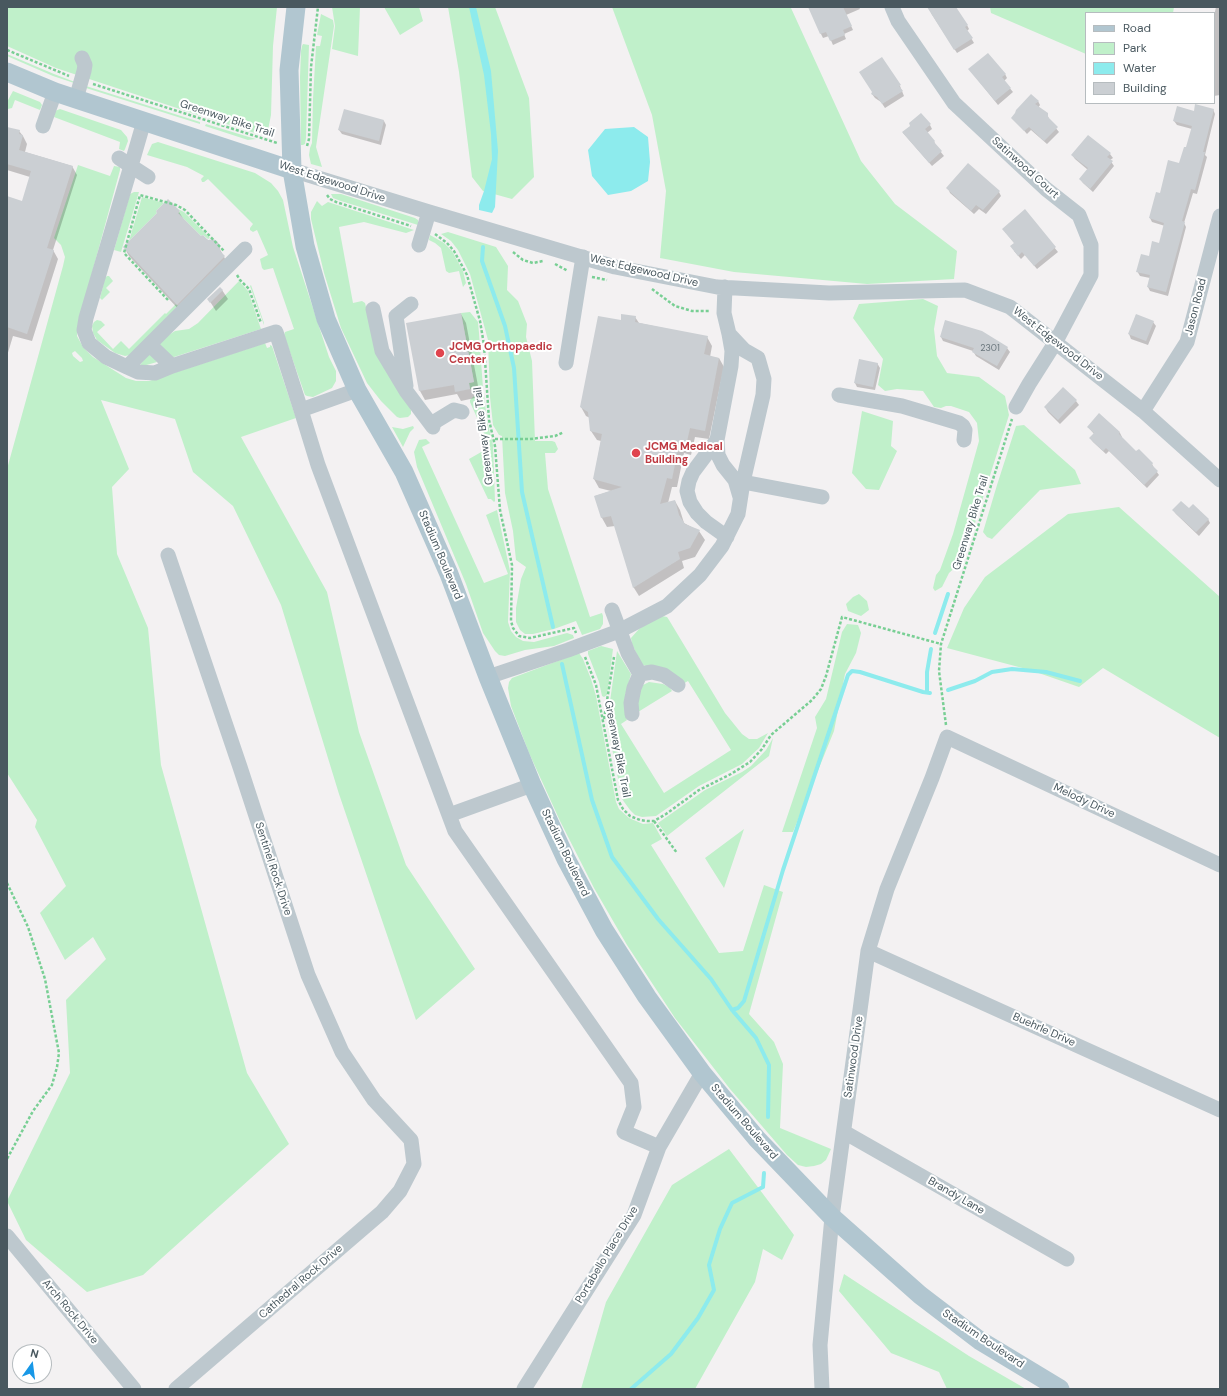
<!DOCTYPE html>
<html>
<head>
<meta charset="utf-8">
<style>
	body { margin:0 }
	#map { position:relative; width:1227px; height:1396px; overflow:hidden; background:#f3f1f2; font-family:"DM Sans",sans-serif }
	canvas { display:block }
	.frame { position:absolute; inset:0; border:8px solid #49585f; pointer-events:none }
	.legend { position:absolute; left:1085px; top:12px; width:130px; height:92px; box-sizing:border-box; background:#fff; border:1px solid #b6bcbf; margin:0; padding:5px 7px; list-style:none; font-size:12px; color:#49585f }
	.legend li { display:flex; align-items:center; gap:8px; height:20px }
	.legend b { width:20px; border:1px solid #b6bcbf }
	.north { position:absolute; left:12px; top:1344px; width:40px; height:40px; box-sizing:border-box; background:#fff; border:1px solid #b6bcbf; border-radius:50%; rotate:14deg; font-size:11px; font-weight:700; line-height:16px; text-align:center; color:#49585f }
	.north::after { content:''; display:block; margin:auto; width:14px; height:18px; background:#1898e7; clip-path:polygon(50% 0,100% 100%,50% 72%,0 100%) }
</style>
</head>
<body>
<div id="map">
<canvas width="1227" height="1396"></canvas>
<div class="frame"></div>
<ul class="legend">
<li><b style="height:5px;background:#b1c6d0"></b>Road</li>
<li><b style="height:11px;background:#c0f0ca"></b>Park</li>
<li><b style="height:11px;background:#8debed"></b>Water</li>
<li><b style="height:11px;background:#cbcfd3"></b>Building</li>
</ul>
<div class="north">N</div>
</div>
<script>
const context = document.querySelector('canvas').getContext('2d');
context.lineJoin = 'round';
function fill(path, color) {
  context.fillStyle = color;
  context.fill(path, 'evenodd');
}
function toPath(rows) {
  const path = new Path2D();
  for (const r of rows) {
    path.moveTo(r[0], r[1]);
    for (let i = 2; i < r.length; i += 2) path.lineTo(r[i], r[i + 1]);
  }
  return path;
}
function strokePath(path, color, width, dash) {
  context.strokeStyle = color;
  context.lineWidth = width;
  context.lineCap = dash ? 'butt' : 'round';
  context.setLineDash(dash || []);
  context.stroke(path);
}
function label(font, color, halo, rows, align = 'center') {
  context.font = font + ' "DM Sans",sans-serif';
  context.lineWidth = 4;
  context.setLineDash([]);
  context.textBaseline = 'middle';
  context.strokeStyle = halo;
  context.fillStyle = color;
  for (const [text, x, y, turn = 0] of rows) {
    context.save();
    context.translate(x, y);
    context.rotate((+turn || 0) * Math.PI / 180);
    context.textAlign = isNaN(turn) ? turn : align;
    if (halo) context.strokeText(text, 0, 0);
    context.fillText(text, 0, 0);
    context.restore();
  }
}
const green = toPath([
	[7,7,277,7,273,46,271,115,268,130,265,135,258,134,208,118,209,114,202,112,201,116,77,75,56,68,7,46],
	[332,7,360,7,358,56,332,49,335,26],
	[384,7,419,7,423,21,400,35],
	[448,7,495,7,529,98,534,177,512,199,483,191,472,177,459,72],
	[612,7,787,7,791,8,861,161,895,204,957,251,954,279,867,284,734,272,660,258,666,191,652,115],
	[990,7,1174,7,1173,13,1086,13,1086,54,991,13],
	[321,14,333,20,334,26,316,147,322,167,311,164,309,155,310,148,312,143,313,99,316,46,320,46,322,36,317,35],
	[303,44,309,45,306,138,305,144,303,145,301,145,300,77,301,51,302,46],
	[7,54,54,74,75,82,74,83,53,76,7,56],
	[86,86,200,122,200,124,86,88],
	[13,91,40,102,42,105,40,110,15,100,12,108,8,109,7,102],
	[60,109,121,130,127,137,128,141,125,149,124,151,119,149,120,142,54,117,55,111],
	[206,124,249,137,256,139,248,140,205,126],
	[158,142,255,173,271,183,278,191,283,200,293,247,329,357,336,371,336,381,332,388,313,397,307,396,305,395,284,335,285,332,294,329,273,268,264,270,262,268,260,259,268,255,257,230,253,232,250,230,250,228,253,224,208,179,204,182,202,182,201,179,204,176,187,167,147,155,152,144],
	[78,165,110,176,114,166,120,167,120,170,79,321,77,336,83,347,93,357,126,378,136,381,149,381,265,343,267,348,270,347,270,345,272,346,296,418,241,437,327,592,359,732,406,865,475,969,416,1020,339,794,281,605,233,506,193,472,175,419,101,400,129,469,112,487,117,554,148,628,161,765,247,1073,289,1144,143,1275,87,1292,26,1240,7,1201,70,1073,66,1000,106,959,93,937,65,960,40,913,66,886,35,827,37,820,7,773,7,469,63,266,65,257,61,245,54,238],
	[75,351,82,358,83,361,80,362,73,356,72,353],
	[134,192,139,192,121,252,114,250,130,194],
	[331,194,341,194,415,218,418,220,418,225,341,201,333,198],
	[142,197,164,203,156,211,157,213,129,241],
	[317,201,322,206,328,202,414,230,406,233,364,222,339,227,353,303,362,301,365,303,367,311,411,410,411,414,408,417,400,418,397,417,381,401,367,383,341,328,324,273,311,219,311,212],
	[176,208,184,212,210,238,208,239,203,235,201,236,178,213,180,211],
	[448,232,496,247,508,266,507,290,518,301,527,324,526,337,532,361,535,441,552,441,555,442,558,449,555,453,545,453,548,489,590,617,602,613,603,616,603,624,600,629,582,635,576,621,554,629,533,634,525,634,520,630,516,622,516,608,521,579,526,567,516,560,513,531,505,493,502,436,499,435,493,425,490,397,488,340,470,274,458,250,451,241,441,234],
	[430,235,444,243,452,251,463,271,466,283,463,287,459,271,449,273,446,271,441,248,435,243,429,240],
	[107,276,109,276,113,281,106,288,110,292,102,300,100,298,105,278],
	[239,281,248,291,261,329,174,357,171,357,161,349,159,343,164,338,175,331,189,329,198,323],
	[251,285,264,323,264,325,250,286],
	[923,299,938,306,934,329,937,356,947,373,979,377,1005,396,1009,415,971,536,960,563,949,573,942,587,935,591,933,588,936,575,940,570,953,534,979,441,977,423,969,412,951,406,946,406,941,408,934,407,923,391,897,389,885,391,878,385,883,359,853,318,859,304],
	[176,304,178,306,130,355,125,356,115,353,97,340,93,333,92,326,94,322,97,320,101,321,105,325,97,332,113,349,121,341,129,349,165,313,166,314],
	[470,312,478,322,479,333,483,388,476,388,470,389,469,383,474,382,461,313],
	[150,352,157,362,143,366,140,365],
	[484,394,487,421,493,445,495,501,494,502,491,499,488,499,469,459,490,447,470,402,470,400,474,396],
	[862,411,893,421,891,446,897,451,879,490,866,489,852,473],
	[1024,425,1075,470,1081,484,1040,490,992,539,987,537,983,532,997,485,1016,426],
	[413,426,414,428,410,432,403,447,392,427,403,429],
	[426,439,430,443,422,447,484,583,508,574,486,515,497,510,510,571,508,622,511,631,516,637,523,641,534,642,567,633,573,635,574,638,554,646,525,650,505,656,499,655,495,651,483,633,466,584,417,467,414,452,419,440],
	[1119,507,1220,597,1220,738,1103,668,1079,687,1030,670,947,648,964,608,985,577,1068,514],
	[859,594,867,601,869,610,861,616,848,611,846,604,853,597],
	[662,616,667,617,669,620,725,713,742,734,749,739,757,739,768,733,759,748,742,764,699,786,656,816,642,817,635,815,630,810,622,799,607,723,617,651,631,674,625,696,625,715,627,720,621,724,664,793,731,750,688,681,683,684,656,668,642,665,632,644,631,638,639,629,658,617],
	[847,624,858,625,861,633,856,653,845,674,834,731,793,832,782,832,817,728,815,717,826,699,842,632],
	[601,646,613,649,607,695,604,697,602,696,599,682,588,654,588,651],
	[579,653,583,659,591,679,596,696,616,802,619,809,629,818,643,824,653,823,662,839,651,845,719,953,743,951,764,885,783,892,749,1014,774,1042,783,1064,780,1128,831,1149,826,1160,821,1164,814,1166,806,1167,798,1165,787,1155,730,1089,675,1018,627,945,594,888,560,821,529,753,511,706,508,688,509,682,512,678],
	[649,682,663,684,669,687,672,691,638,712,637,698,643,685],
	[773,738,769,756,667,836,658,823,705,790,742,772,751,766,766,750],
	[744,829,724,888,705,858],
	[729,1149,794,1235,782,1260,763,1249,755,1282,695,1389,581,1389,606,1302,672,1185],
	[844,1274,969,1356,1026,1389,947,1389,939,1372,891,1353,839,1291]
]);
const water = toPath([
	[469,7,476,7,491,71,498,151,495,207,492,213,479,210,479,205,484,191,492,159,491,134,484,75],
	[634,127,648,137,650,162,648,181,631,191,608,195,592,176,588,150,605,129]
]);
const shadow = toPath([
	[812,7,859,7,860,9,846,15,853,30,844,34,846,39,833,45,829,36,823,38,821,34,810,8],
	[932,7,951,7,967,25,969,29,967,31,974,43,957,53,931,13],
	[1216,7,1220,7,1220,95,1214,96,1214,16],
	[882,59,900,86,904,96,885,108,881,102,875,98,872,94],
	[969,69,1005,74,1007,78,1004,81,1013,92,998,105],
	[1038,101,1040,105,1038,108,1047,114,1050,121,1059,132,1047,144,1031,130,1027,134,1013,118],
	[1213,109,1215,114,1205,155,1207,157,1197,194,1193,193,1184,223,1186,227,1168,296,1150,291,1148,287,1150,278,1140,276,1137,271,1160,244,1165,226,1152,222,1150,218,1157,193,1161,194,1180,164,1187,149,1192,129,1177,125,1174,121,1194,112],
	[384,121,386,125,381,145,342,134,339,130],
	[930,125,932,129,927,133,934,141,936,146,944,156,932,166,903,133],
	[7,128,19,131,23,136,27,144,25,152,72,166,77,175,53,250,58,259,32,341,13,336,7,356,7,197,23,202,30,177,7,170],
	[1088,136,1110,154,1113,158,1110,160,1114,166,1093,192,1083,183,1080,179,1088,170,1075,159,1072,155],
	[948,188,999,192,1001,196,986,214,979,209,974,214,950,193],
	[1025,211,1058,252,1037,269,1025,255,1021,259,1014,251,1015,244,1003,229],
	[179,212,184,220,201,238,216,242,229,266,182,313,129,256,124,247],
	[222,290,228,299,216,311,209,300],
	[461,314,466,323,479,391,474,392,475,398,461,401,457,394,425,400,420,391,407,324],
	[1136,315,1153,322,1156,326,1148,345,1131,339,1129,334],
	[635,317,639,323,707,337,712,346,710,357,719,358,724,367,709,439,695,437,691,455,684,453,677,487,672,487,668,503,675,501,680,510,684,523,699,531,705,540,695,557,682,561,684,568,639,596,634,588,615,526,607,527,602,518,595,496,611,491,599,488,594,479,601,441,597,440,591,431,590,418,586,416,581,407,621,321],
	[982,332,1007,348,1010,352,999,370,976,356,973,351,943,341,941,337],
	[877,363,880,368,875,390,857,387,855,383],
	[1076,401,1079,405,1060,424,1048,412,1045,407],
	[1099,414,1120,433,1122,437,1121,438,1136,453,1152,464,1154,468,1159,475,1147,488,1109,451,1106,454,1093,442,1090,438,1094,434,1088,427],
	[1173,510,1189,510,1208,519,1210,523,1199,536,1176,514]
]);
const stream = toPath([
	[483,247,482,261,505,326,514,368,522,492,553,627],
	[935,633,948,594],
	[562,664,592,800,612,857,658,919,711,979,732,1010,756,1038,769,1065,768,1117],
	[948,690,975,681,992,672,1012,669,1046,672,1080,681],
	[927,692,927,672,931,649],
	[732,1010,738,1008,744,1001,783,870,848,675,852,671,860,672,923,692,930,693],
	[631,1389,671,1354,698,1318,714,1290,709,1265,720,1229,732,1203,763,1187,764,1173]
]);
const building = toPath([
	[808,7,843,7,852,26,843,30,845,35,830,41,826,32,820,34],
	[927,7,956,7,968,25,965,27,973,38,954,50],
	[988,53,1006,74,1002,77,1011,88,995,101,968,69],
	[882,57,901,85,899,86,903,91,882,104,877,97,871,94,872,92,859,72],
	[1031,94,1039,101,1035,104,1048,113,1048,117,1058,127,1044,141,1029,127,1024,131,1011,118,1015,113,1016,110],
	[1195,104,1214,109,1203,152,1205,152,1195,190,1191,189,1182,221,1185,222,1166,292,1147,287,1150,275,1136,272,1141,254,1149,256,1152,241,1159,243,1164,223,1149,218,1156,192,1160,193,1168,160,1179,163,1184,147,1186,147,1192,126,1173,121,1177,106,1194,111],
	[344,109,384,120,379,141,338,130],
	[921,113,931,124,925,129,935,141,934,142,942,151,929,163,902,132,910,126,909,123],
	[7,127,20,130,19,134,23,135,19,150,73,166,47,248,54,250,27,334,7,327,7,196,22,201,31,171,7,164],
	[1088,135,1111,153,1107,157,1113,161,1090,189,1079,179,1088,168,1071,155],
	[968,163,1000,191,983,210,976,205,971,211,946,188],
	[168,199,180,211,178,213,201,236,203,235,208,240,213,239,217,241,220,246,220,251,225,256,177,305,123,247,157,213,156,211],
	[1025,209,1056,247,1034,266,1022,252,1018,256,1010,246,1014,243,1002,229],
	[220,287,223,290,210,303,207,299],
	[461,313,474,382,469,383,470,389,455,392,454,385,419,391,406,323],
	[621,314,636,316,635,322,708,336,704,354,719,358,705,431,690,428,686,446,679,444,672,479,667,478,660,504,675,500,679,515,685,524,700,530,690,548,678,552,680,559,633,588,611,516,601,518,594,496,622,487,593,479,602,434,590,431,588,412,580,407,598,316,621,320],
	[1136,314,1154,321,1146,341,1128,334],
	[945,320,982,331,1008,347,997,366,972,352,974,348,940,337],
	[859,359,878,363,873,387,854,383],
	[1063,387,1077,400,1058,420,1044,407],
	[1099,413,1120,432,1119,434,1136,451,1139,449,1153,463,1152,465,1158,471,1144,485,1106,448,1103,451,1089,438,1094,433,1087,427],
	[1181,501,1189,508,1193,504,1209,519,1196,532,1172,510]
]);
const path = toPath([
	[7,50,69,76],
	[93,84,277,143],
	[307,146,309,139,311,67,318,7],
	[327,195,330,199,336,202,411,226],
	[435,234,447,243,454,251,467,275,480,321,484,345,489,420,495,446,500,510,512,565,511,621,513,628,519,636,530,638,574,628,576,633],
	[513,252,523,260,533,263,543,261],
	[555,264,568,271],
	[237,275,240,280,249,289,261,323],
	[592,277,607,280],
	[652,289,675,306,692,311,710,311],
	[168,300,124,253,140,195,176,205,185,210,224,251],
	[495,439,530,439,555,436,564,432],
	[585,657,596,685,618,800,623,809,630,816,640,820,647,821,654,821,666,814,699,790,731,774,750,762,762,749,771,735,812,700,821,689,826,676,842,617,941,644],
	[604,719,614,657],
	[946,725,939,671,941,644,1012,419],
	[654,821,677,853],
	[7,883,28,927,45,979,59,1053,57,1067,52,1085,33,1111,7,1159]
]);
const minor = toPath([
	[892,7,898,21,954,103,1046,189,1079,215,1091,245,1091,275,1055,343,1029,384,1016,407],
	[76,99,84,71,85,65,82,58],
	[43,126,55,92],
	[119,158,131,166,144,121],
	[292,170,429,212,615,267,717,287,829,293,965,290,1010,307,1143,411,1220,480],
	[148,177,131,166,86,318,84,330,89,343,106,357,127,367,138,372,155,373,172,366,276,332,301,410,318,465,455,831,631,1083,634,1107,624,1132,659,1147],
	[419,245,429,212],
	[373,309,382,351,406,391,433,427],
	[729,334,732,351,731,366,717,440,718,455,723,465,735,480,740,497],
	[150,345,172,366],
	[566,363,583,257],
	[127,367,245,249],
	[406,386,396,316,411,304],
	[839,395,902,406,959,423,963,426,965,430,964,440],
	[301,410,357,390],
	[1143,411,1187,342,1220,216],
	[431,424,454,410,462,412],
	[717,440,693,472,689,481,687,491,690,502,697,513,706,522,727,537],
	[743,482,822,497],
	[168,555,240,767,308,975,342,1052,374,1100,411,1140,414,1164,400,1191,382,1212,176,1389],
	[612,610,628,653,640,674],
	[488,677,568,650,619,631,667,606,700,575,722,546,738,514,743,482,763,395,764,379,758,358,744,350,729,334,724,313,725,287],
	[632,714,631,703,634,688,640,674,652,672,664,675,678,685],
	[449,815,532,785],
	[868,951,1220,1110],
	[844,1132,1067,1259],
	[7,1236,134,1389],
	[524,1389,634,1215,659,1147,702,1073],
	[822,1389,820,1345,832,1217,868,951,887,889,932,778,947,737,1220,865]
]);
const major = toPath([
	[296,7,289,70,292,170,305,246,326,319,357,390,404,472,449,574,488,677,532,785,566,859,604,930,647,997,702,1073,757,1139,832,1217,920,1295,979,1340,1060,1389],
	[7,72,55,92,76,99,292,170]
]);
const markers = [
	[440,353,5,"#e0444e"],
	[636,453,5,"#e0444e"]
];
const numberNames = [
	["2301",990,349]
];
const streetNames = [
	["Greenway Bike Trail",227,119,18],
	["Satinwood Court",1025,168,42],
	["West Edgewood Drive",332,182,18],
	["West Edgewood Drive",644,271,13],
	["Jason Road",1196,307,-76],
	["West Edgewood Drive",1058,344,38],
	["Greenway Bike Trail",484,436,-97],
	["Greenway Bike Trail",971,523,-73],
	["Stadium Boulevard",440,555,67],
	["Greenway Bike Trail",617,749,79],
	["Melody Drive",1084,801,25],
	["Stadium Boulevard",565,853,64],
	["Sentinel Rock Drive",273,869,72],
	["Buehrle Drive",1044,1030,24],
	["Satinwood Drive",854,1057,-82],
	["Stadium Boulevard",744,1122,49],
	["Brandy Lane",956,1196,30],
	["Portabello Place Drive",607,1255,-59],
	["Cathedral Rock Drive",301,1282,-41],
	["Arch Rock Drive",70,1312,50],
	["Stadium Boulevard",983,1339,34]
];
const healthNames = [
	["JCMG Orthopaedic",449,347],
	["Center",449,360],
	["JCMG Medical",645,447],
	["Building",645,460]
];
fill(green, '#c0f0ca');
fill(water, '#8debed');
fill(shadow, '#0003');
strokePath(stream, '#8debed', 4);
fill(building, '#cbcfd3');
strokePath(path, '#78cf94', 2.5, [3, 2]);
strokePath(minor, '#bdc8ce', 15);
strokePath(major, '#b1c6d0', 19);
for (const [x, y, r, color] of markers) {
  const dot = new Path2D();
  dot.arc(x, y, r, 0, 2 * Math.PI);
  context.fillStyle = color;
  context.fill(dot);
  strokePath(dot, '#fff', 1.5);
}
label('9px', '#6a767c', null, numberNames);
label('11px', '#49585f', '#fff', streetNames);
label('bold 11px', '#be3a42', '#fff', healthNames, 'left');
</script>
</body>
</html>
